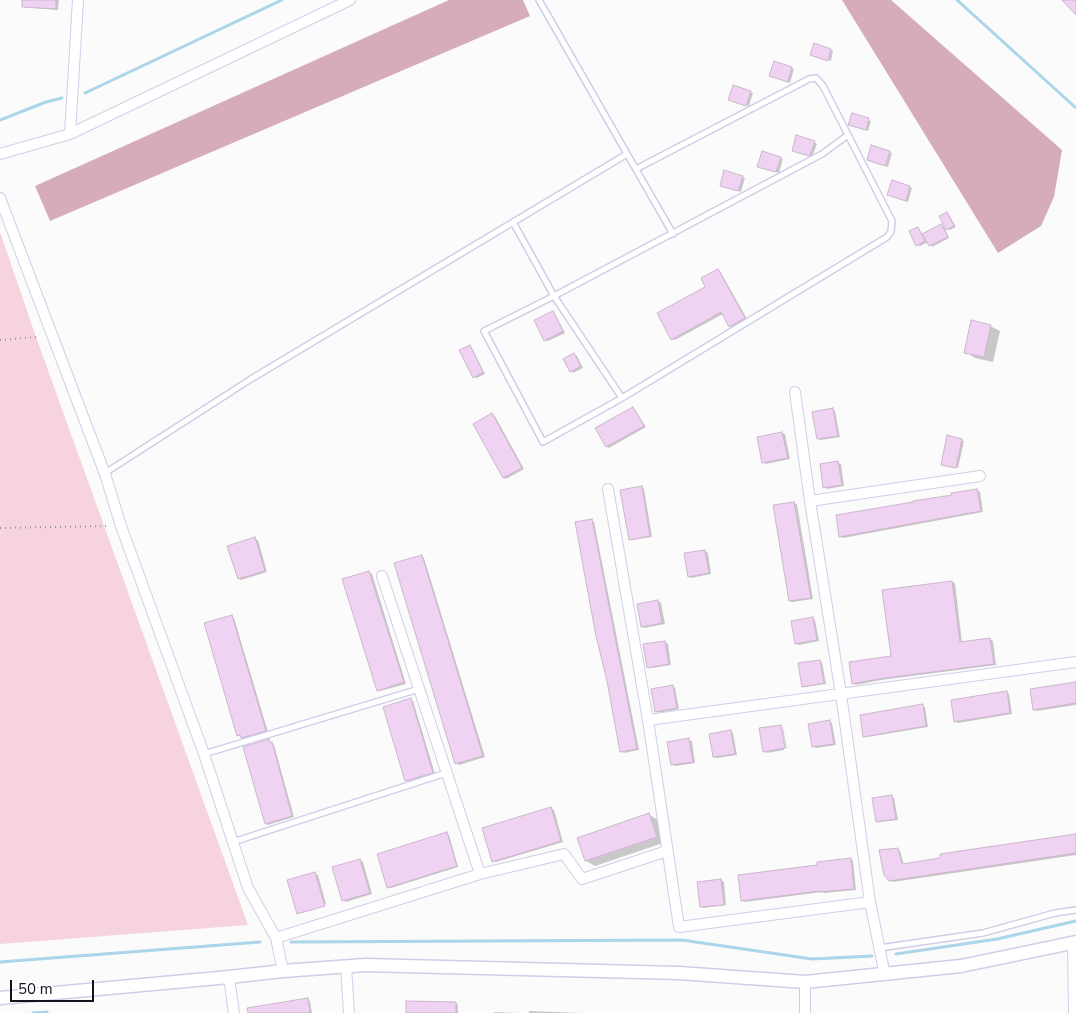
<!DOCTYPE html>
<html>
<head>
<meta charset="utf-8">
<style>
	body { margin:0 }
	#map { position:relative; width:1076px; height:1013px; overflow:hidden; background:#fbfbfb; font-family:"Nunito Sans",sans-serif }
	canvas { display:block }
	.scale { position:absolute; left:10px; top:980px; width:84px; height:22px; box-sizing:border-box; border:2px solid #14121c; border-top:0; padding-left:6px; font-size:15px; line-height:18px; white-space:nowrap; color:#14121c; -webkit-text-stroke:4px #fff; paint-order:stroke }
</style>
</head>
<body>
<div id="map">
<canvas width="1076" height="1013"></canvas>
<div class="scale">50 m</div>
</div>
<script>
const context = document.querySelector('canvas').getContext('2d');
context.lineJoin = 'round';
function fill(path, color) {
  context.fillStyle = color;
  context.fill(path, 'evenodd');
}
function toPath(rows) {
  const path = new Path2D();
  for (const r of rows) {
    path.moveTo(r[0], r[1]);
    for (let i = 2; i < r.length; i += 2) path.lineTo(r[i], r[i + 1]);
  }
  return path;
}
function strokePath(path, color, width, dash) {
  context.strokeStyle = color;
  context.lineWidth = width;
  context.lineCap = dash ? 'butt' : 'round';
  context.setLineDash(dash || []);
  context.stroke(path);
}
const green = toPath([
	[0,232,36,337,248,925,0,944]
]);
const forest = toPath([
	[449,0,523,0,530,16,50,221,35,186],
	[842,0,891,0,1062,150,1054,197,1041,226,998,253]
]);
const shadow = toPath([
	[32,0,59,0,58,10,34,8,32,7],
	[815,45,833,51,831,61,814,56],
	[775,63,794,69,790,83,773,77],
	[750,92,753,93,749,106,732,101],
	[852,115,871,121,868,131,852,126],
	[814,142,817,144,812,157,796,152],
	[889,152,892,153,888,167,868,160],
	[780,158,783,159,779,173,761,168],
	[742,177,745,178,741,192,724,186],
	[893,181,912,188,908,202,891,196],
	[947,213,949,215,956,227,950,230,947,229],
	[941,226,944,227,949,238,932,247,928,242,920,246,917,245,918,229,923,235],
	[718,270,720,271,747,319,732,327,730,326,723,314,675,340,672,339],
	[553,312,555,314,565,333,548,341,545,340],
	[990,326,1000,331,993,362,975,358,966,352],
	[470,346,472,348,485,374,477,378,474,377],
	[574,354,577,356,583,368,573,373,571,371],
	[633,408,635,410,646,427,609,448,607,447],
	[833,410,835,411,840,437,821,440,818,439],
	[492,415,495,416,524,469,506,479,504,478],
	[782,433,785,434,790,459,766,464,763,462],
	[961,440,964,441,958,468,944,465],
	[838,463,841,464,844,486,827,489,825,487],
	[641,487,644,489,652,537,632,540,630,539],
	[977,490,980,492,983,512,843,538,840,536,953,496],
	[794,503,797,504,813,599,792,602,790,601,774,506],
	[591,520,594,522,639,750,624,753,621,751],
	[255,539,258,540,267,572,241,580,239,579],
	[705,551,708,553,711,574,691,578,689,576,685,555],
	[422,556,424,558,485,757,459,765,456,763],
	[369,572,372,574,406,684,380,691,378,690],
	[952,582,955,583,962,643,990,639,993,641,996,665,881,680,856,685,853,683,893,657],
	[658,601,661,603,665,624,644,628,642,626,638,605],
	[231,617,234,618,268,732,244,739,238,735],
	[813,618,815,620,819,641,799,645,796,643],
	[665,642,668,644,671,665,651,668,648,667],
	[819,661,822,662,826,684,805,687,803,686],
	[1076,683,1076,705,1037,711,1034,710],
	[673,686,675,688,679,709,659,713,656,711],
	[1007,693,1009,694,1012,714,958,723,956,721],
	[411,700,413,701,435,774,409,781,406,780],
	[923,706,925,707,928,727,867,737,864,736],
	[830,722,832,723,836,745,816,748,813,746],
	[780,726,784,750,767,753,764,751],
	[782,727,783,728,787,749,786,749],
	[731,732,733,733,737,755,717,758,714,757],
	[268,740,274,745,294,817,268,825,266,824],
	[689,740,692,741,695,763,675,766,673,765],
	[892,796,894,798,898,820,880,822,877,821],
	[551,808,554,810,563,842,496,862,494,861],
	[648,814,658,820,666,842,595,866,586,861],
	[446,833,449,835,458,867,391,888,388,887],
	[1076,835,1076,855,893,882,890,880,898,849,900,851,904,865],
	[851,859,853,861,856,890,824,893,822,892,745,902,742,900,818,866],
	[360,860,363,862,372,894,346,902,343,900],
	[315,873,318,875,326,904,299,912],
	[721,880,724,882,726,905,703,908,701,906],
	[307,1000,310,1001,312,1013,259,1013],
	[456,1003,458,1005,458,1013,408,1013],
	[529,1011,580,1013,529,1013],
	[494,1012,520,1013,494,1013]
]);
const stream = toPath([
	[957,0,1076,108],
	[85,93,282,0],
	[0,120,46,102,62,98],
	[291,942,682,940,812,959,872,956],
	[896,954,997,939,1076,921],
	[0,962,260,942],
	[33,1013,47,1012]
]);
const building = toPath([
	[22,0,56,0,56,9,22,7,22,0],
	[1062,0,1076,0,1076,15,1062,0],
	[814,43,831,49,828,61,810,55,814,43],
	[774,61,792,67,788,82,769,76,774,61],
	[733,85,751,91,746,106,728,100,733,85],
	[852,113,869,118,866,130,848,125,852,113],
	[796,135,815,141,810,155,809,156,792,151,796,135],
	[871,145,890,151,885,166,867,160,871,145],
	[762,151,781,157,776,172,757,167,762,151],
	[724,170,743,176,738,191,720,186,724,170],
	[892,180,910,186,906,201,887,195,892,180],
	[947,212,954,226,946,230,939,216,947,212],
	[941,224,948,237,929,246,922,234,941,224],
	[918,227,925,241,916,246,909,231,918,227],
	[718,269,745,318,729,327,721,312,671,340,657,313,705,287,701,278,718,269],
	[553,311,563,331,544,341,534,320,553,311],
	[971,320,991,325,984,357,964,353,971,320],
	[470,345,483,372,473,378,459,350,470,345],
	[574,353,581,366,570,372,563,359,574,353],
	[633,407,644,426,606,447,595,428,633,407],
	[833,408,838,436,817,439,812,412,833,408],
	[492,413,522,468,503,478,473,424,492,413],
	[782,432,788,458,762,463,757,437,782,432],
	[947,435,962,439,956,468,941,465,947,435],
	[838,461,842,485,823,488,820,464,838,461],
	[642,486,650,536,629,540,620,490,642,486],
	[977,489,981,511,839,537,836,515,913,502,913,501,952,495,951,493,977,489],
	[794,502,811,598,789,601,773,505,794,502],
	[592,519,637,749,620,752,607,681,596,636,575,522,592,519],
	[255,537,265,571,238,579,227,546,255,537],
	[705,550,709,573,688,577,684,553,705,550],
	[422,555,483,756,455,764,394,563,422,555],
	[369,571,404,682,377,691,342,579,369,571],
	[952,581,960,642,990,638,994,664,878,679,852,684,849,662,891,656,882,590,952,581],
	[658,600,662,623,641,627,637,604,658,600],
	[232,615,266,731,241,738,240,735,237,736,204,623,232,615],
	[813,617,817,640,795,644,791,621,813,617],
	[665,641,669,664,647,668,643,644,665,641],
	[820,660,824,683,802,687,798,663,820,660],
	[1076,682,1076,703,1033,710,1030,689,1076,682],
	[673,685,677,708,655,712,651,689,673,685],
	[1007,691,1010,713,954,722,951,700,1007,691],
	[411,698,433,773,405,781,383,707,411,698],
	[923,704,926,726,863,737,860,715,923,704],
	[830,720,834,744,812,747,808,724,830,720],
	[781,725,785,748,763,752,759,728,781,725],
	[731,730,735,754,713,757,709,734,731,730],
	[689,738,693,762,671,765,667,742,689,738],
	[269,739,270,743,272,742,292,816,265,824,243,747,269,739],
	[892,795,896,819,876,822,872,798,892,795],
	[551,807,561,841,492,862,482,828,551,807],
	[649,813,657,837,585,861,577,838,649,813],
	[447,832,457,866,387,888,377,854,447,832],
	[1076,834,1076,853,889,881,884,875,879,850,898,848,902,864,940,858,940,854,1076,834],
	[851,858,854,889,820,892,820,891,741,901,738,875,817,865,817,862,851,858],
	[360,859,370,893,342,901,332,867,360,859],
	[315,872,325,906,297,914,287,880,315,872],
	[721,879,724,905,700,907,697,882,721,879],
	[308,998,310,1013,248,1013,247,1008,308,998],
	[406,1001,456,1002,456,1013,406,1013,406,1001]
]);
const path = toPath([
	[0,340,36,337],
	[0,528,110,526]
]);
const service = toPath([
	[539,0,673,234],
	[513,222,554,296,822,154,848,135],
	[554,296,622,398,543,442,484,331,554,296],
	[622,398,887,237,891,232,892,221,823,86,816,78,809,79,636,169],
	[105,473,251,379,627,154],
	[204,754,419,689],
	[233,842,446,773],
	[879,948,983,933,1055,913,1076,910]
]);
const minor = toPath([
	[70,134,78,0],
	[0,154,70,134,350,0],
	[0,198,105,474,121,526,204,754,248,888,276,938,283,971],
	[795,392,810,501,841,694,870,902,885,975],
	[608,489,648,720,679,927,870,902],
	[810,501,980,476],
	[382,576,480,874],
	[648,720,1076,662],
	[276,938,480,874,564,854,582,879,667,851],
	[1073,942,1074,1013],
	[346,967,349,1013],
	[229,977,234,1013],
	[805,982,805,1013]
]);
const tertiary = toPath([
	[0,998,229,977,283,971,365,965,679,973,805,982,961,966,1076,942]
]);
fill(green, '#f6d3de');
fill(forest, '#d6acba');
fill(shadow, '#0003');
strokePath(stream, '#abd5e9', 3);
fill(building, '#f0d3f2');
strokePath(building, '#cbb6cc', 1);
strokePath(service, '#d1cde9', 8);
strokePath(minor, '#d1cde9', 12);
strokePath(tertiary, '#d1cde9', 15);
strokePath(path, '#959499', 2, [1, 4]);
strokePath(service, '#fff', 5);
strokePath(minor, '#fff', 10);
strokePath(tertiary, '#fff', 12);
</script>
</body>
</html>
